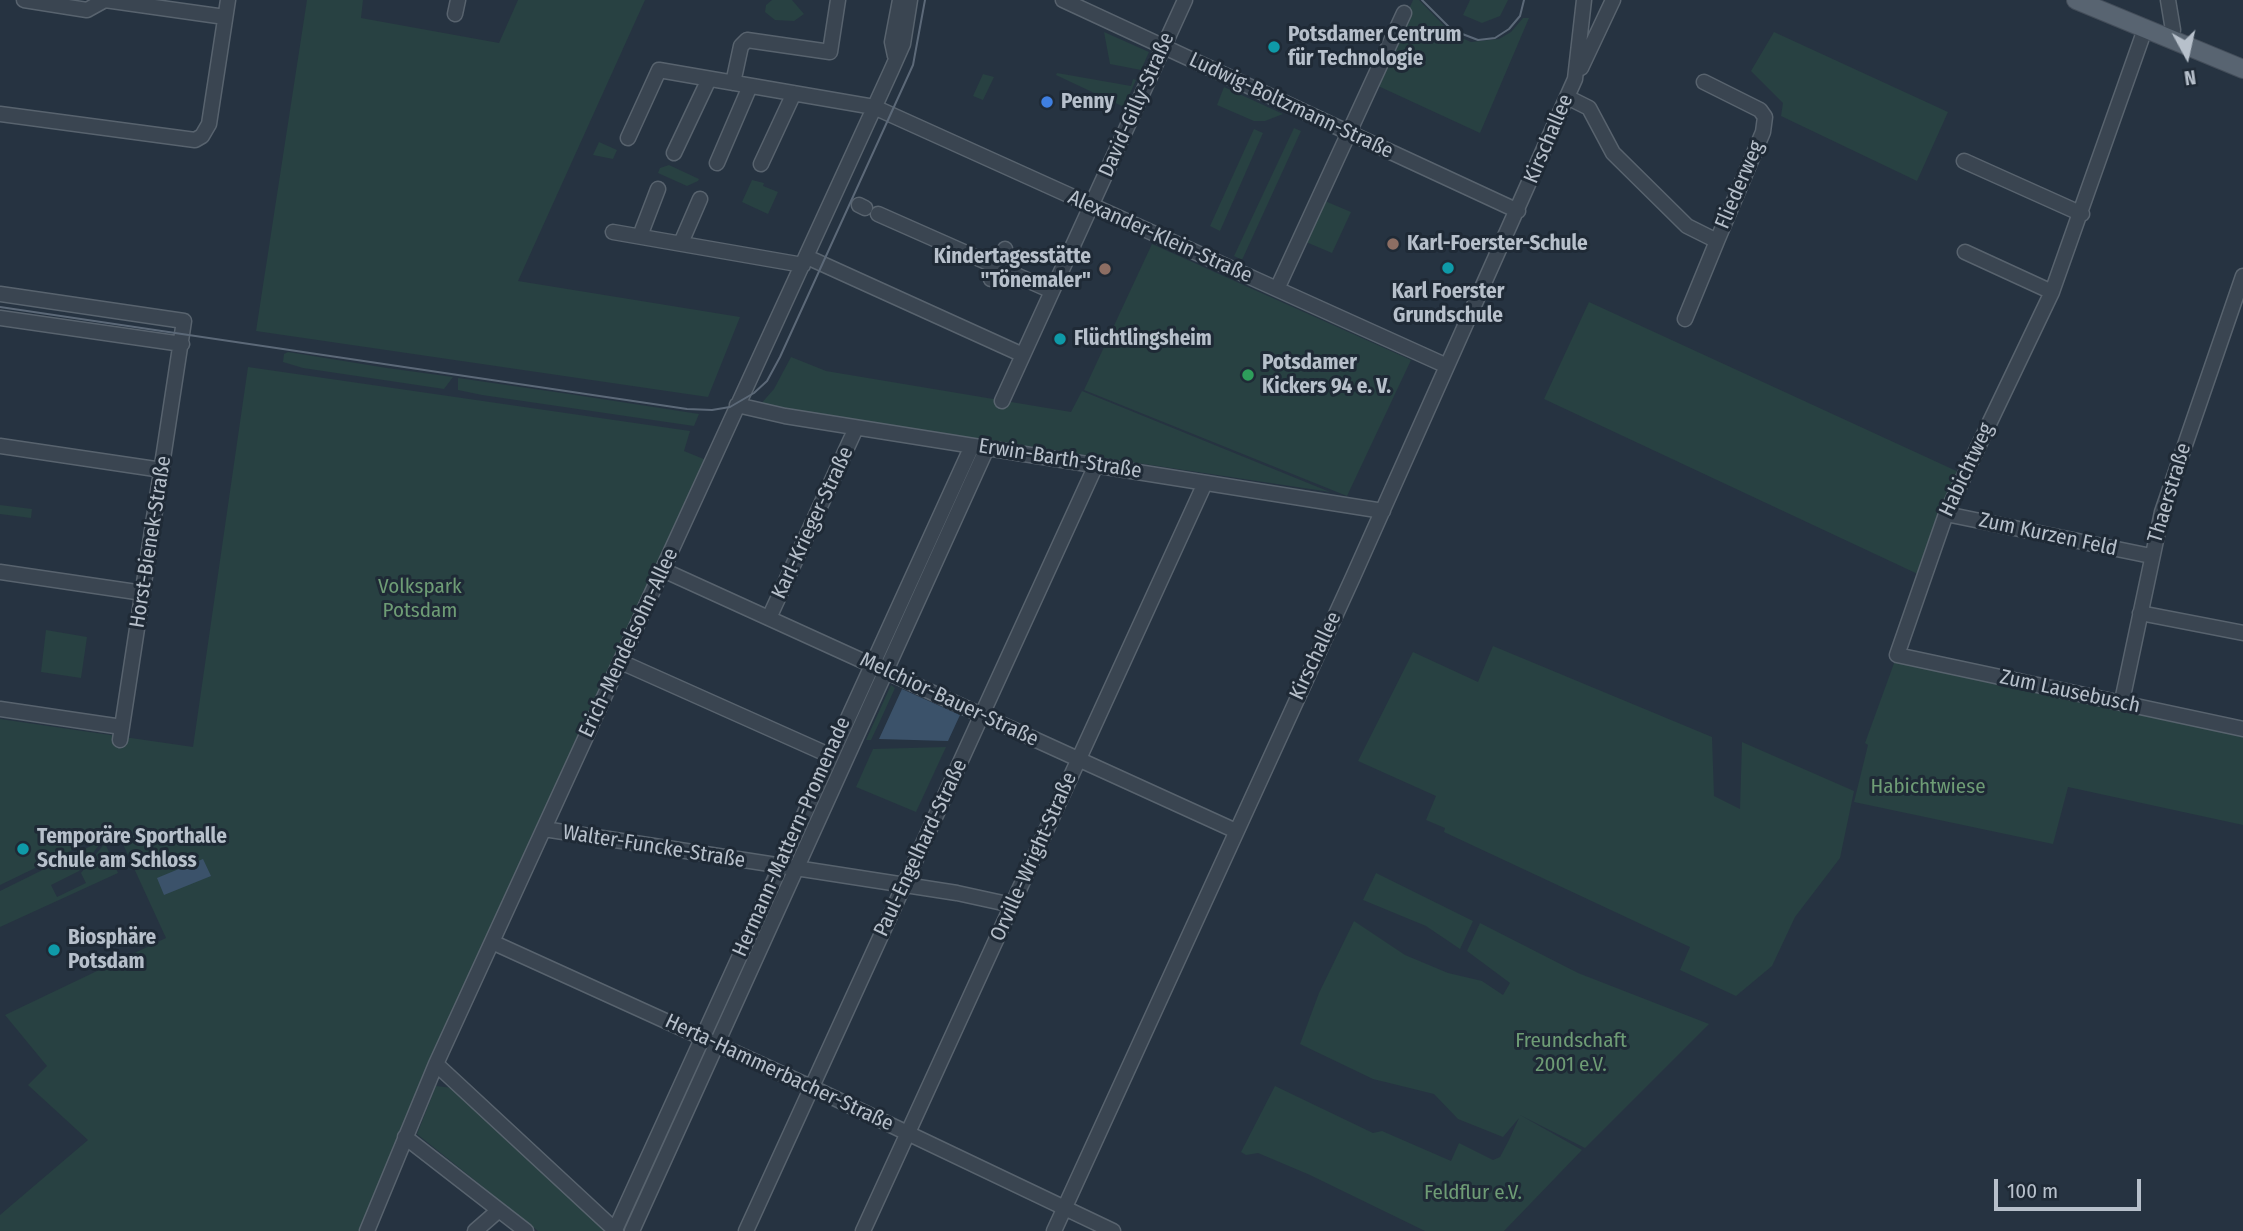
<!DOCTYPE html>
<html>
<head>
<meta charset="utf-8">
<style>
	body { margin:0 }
	#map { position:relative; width:2243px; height:1231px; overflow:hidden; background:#263341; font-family:"Fira Sans Condensed",sans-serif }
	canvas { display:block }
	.north { position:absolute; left:2152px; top:21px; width:70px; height:70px; -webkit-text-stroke:5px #1f2a36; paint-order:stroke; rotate:172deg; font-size:19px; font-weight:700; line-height:28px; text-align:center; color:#b7c0cb }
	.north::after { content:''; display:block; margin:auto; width:24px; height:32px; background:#b7c0cb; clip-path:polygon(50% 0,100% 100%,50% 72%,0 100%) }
	.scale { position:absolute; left:1994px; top:1179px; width:147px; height:32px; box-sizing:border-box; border:4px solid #b7c0cb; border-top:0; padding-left:9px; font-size:21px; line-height:24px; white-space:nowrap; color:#b7c0cb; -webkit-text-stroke:5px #1f2a36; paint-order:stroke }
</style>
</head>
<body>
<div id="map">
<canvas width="2243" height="1231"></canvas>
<div class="north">N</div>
<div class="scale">100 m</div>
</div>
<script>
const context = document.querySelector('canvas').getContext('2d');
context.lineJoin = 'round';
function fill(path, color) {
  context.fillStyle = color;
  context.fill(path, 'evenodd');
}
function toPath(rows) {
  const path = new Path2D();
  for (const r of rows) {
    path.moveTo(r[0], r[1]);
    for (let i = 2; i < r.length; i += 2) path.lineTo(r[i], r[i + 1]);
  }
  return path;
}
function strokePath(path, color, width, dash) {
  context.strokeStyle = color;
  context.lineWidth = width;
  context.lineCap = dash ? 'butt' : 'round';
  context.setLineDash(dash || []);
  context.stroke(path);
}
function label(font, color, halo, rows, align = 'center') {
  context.font = font + ' "Fira Sans Condensed",sans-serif';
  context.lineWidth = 6;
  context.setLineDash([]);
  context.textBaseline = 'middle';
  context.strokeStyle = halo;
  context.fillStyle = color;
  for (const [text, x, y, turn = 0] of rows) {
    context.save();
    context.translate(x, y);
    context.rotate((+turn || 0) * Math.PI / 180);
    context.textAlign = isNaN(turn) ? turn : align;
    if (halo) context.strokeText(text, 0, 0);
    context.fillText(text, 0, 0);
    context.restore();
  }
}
const green = toPath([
	[307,0,363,0,361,18,499,43,518,0,645,0,518,281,740,317,708,397,256,331],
	[772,0,792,0,804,14,794,21,775,20,765,12,766,5],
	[1413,0,1419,0,1451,33,1471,42,1499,39,1511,32,1523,18,1529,18,1480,133,1376,85],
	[1470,0,1508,0,1500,16,1482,23,1463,15],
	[1104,32,1149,52,1141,70,1110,64],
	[1774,32,1948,112,1917,181,1781,116,1783,103,1751,71],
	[1057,73,1131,86,1133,79,1136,80,1124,107,1056,75],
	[983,74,994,77,983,100,973,96],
	[1224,87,1283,114,1265,121,1254,121,1217,105],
	[1294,128,1301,131,1242,260,1234,256],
	[1254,129,1263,133,1220,231,1210,226],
	[599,142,617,150,613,159,593,155],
	[669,165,699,179,698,181,687,186,658,173,660,168],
	[752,180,764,183,763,186,778,192,768,214,742,202],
	[1325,201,1351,212,1332,253,1306,242],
	[1152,244,1411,360,1347,496,1084,390],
	[1589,302,1963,474,1922,576,1544,399],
	[288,352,387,368,453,377,444,389,303,368,283,362,284,354],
	[791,357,826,371,1071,412,1082,391,1330,492,759,406,774,389],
	[248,367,690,431,684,451,706,460,359,1231,0,1231,0,1215,88,1140,28,1085,47,1066,5,1015,166,938,116,829,0,885,0,719,193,747],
	[458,378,569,394,699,414,694,426,482,395,458,390],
	[0,505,32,509,31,518,0,514],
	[46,630,87,637,81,678,41,672],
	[1493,646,1712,737,1714,796,1740,809,1742,742,1854,791,1840,858,1795,917,1772,966,1736,996,1680,970,1690,947,1444,832,1445,828,1426,820,1436,796,1358,761,1413,652,1478,682],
	[1897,655,2243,729,2243,825,2068,787,2053,844,1854,802,1868,745,1865,743],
	[891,685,895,688,880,721,871,740,866,740],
	[946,747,916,812,856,787,873,749],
	[103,840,79,871,51,885,57,897,86,883,81,873,105,843,118,873,0,927,0,891],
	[1376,873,1473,921,1460,949,1426,926,1363,900],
	[775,887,783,890,724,1019,716,1016],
	[1354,921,1405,955,1448,973,1482,981,1503,995,1510,983,1467,951,1480,923,1578,973,1709,1024,1585,1148,1520,1115,1582,1150,1504,1231,1425,1231,1310,1175,1258,1153,1246,1155,1241,1152,1275,1086,1373,1133,1382,1131,1451,1161,1459,1143,1493,1160,1500,1157,1509,1140,1519,1118,1503,1137,1458,1119,1434,1094,1373,1079,1300,1044,1319,993],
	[701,1049,709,1052,631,1222,624,1217],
	[436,1086,453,1088,610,1231,538,1231,417,1134]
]);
const water = toPath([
	[902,689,960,715,948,741,879,739],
	[203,859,211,876,164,895,157,878]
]);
const minor = toPath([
	[24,0,87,10,105,0,225,17],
	[1063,0,1518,211],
	[2168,0,2173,30,2169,38],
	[455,14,458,0],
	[2145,29,2052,292,1946,514,1897,655,2243,729],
	[895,56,892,42,900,0],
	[1581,68,1613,0],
	[1704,82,1760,110,1765,117,1763,132,1717,241],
	[733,83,741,46,747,40,830,52,838,0],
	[1567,97,1589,108,1613,153,1687,226,1717,241,1685,319],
	[0,114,195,140,202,136,209,124,228,0],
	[628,138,659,70,874,107,1447,366],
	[674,153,709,79],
	[1964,161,2082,214],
	[717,163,750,86],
	[761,164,794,93],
	[859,205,865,208],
	[878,214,1052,291],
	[613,232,803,265],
	[640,236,658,189],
	[681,243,700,199],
	[1965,252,2052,292],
	[807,257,1023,355],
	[991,279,1005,249],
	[1277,289,1404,13],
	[0,294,184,321,120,740],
	[0,318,182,344],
	[1002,401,1185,0],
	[737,405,785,416,1383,511],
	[0,446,162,470],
	[1946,514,2151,556],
	[663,570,1236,831],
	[0,572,143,593],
	[2140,613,2243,633],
	[769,618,856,428],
	[621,662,829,755],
	[2122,701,2162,512,2243,276],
	[0,709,122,727],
	[544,829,957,893,1012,905],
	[492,942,813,1088,1113,1231],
	[436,1064,616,1231],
	[405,1137,526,1231],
	[615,1230,972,446],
	[367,1231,436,1064,891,71,903,44,910,0],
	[475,1231,499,1210],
	[632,1231,987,448],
	[746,1231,1096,465],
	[863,1231,1205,483],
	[1054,1231,1353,577,1575,79,1584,0]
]);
const major = toPath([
	[2076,0,2243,69]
]);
const tram = toPath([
	[1422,0,1452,30,1478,40,1495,38,1509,29,1520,16,1524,0],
	[0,307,687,409,712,410,730,407,754,393,767,381,780,357,913,65,925,0]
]);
const markers = [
	[1274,47,7,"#0f9aa8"],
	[1047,102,7,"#3f7fe0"],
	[1393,244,7,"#8d6e63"],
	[1448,268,7,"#0f9aa8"],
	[1105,269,7,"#8d6e63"],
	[1060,339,7,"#0f9aa8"],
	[1248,375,7,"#2e9e5b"],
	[23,849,7,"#0f9aa8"],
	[54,950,7,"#0f9aa8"]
];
const poiNames = [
	["Potsdamer Centrum",1288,35],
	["für Technologie",1288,59],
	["Penny",1061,102],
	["Karl-Foerster-Schule",1407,244],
	["Kindertagesstätte",1091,257,"right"],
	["\"Tönemaler\"",1091,281,"right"],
	["Karl Foerster",1448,292,"center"],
	["Grundschule",1448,316,"center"],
	["Flüchtlingsheim",1074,339],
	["Potsdamer",1262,363],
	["Kickers 94 e. V.",1262,387],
	["Temporäre Sporthalle",37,837],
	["Schule am Schloss",37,861],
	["Biosphäre",68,938],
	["Potsdam",68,962]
];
const streetNames = [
	["David-Gilly-Straße",1137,105,-66],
	["Ludwig-Boltzmann-Straße",1291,106,25],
	["Kirschallee",1549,139,-67],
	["Fliederweg",1740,185,-67],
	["Alexander-Klein-Straße",1160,237,24],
	["Erwin-Barth-Straße",1060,459,9],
	["Habichtweg",1967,470,-65],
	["Thaerstraße",2170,493,-73],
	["Karl-Krieger-Straße",813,523,-65],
	["Zum Kurzen Feld",2048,535,12],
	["Horst-Bienek-Straße",151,542,-81],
	["Erich-Mendelsohn-Allee",629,643,-65],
	["Kirschallee",1316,656,-65],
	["Zum Lausebusch",2070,692,12],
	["Melchior-Bauer-Straße",949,700,25],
	["Hermann-Mattern-Promenade",792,837,-66],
	["Walter-Funcke-Straße",654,847,9],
	["Paul-Engelhard-Straße",921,848,-65],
	["Orville-Wright-Straße",1034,857,-66],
	["Herta-Hammerbacher-Straße",779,1073,25]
];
const parkNames = [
	["Volkspark",420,587],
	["Potsdam",420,611],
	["Habichtwiese",1928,787],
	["Freundschaft",1571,1041],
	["2001 e.V.",1571,1065],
	["Feldflur e.V.",1473,1193]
];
fill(green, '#284142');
fill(water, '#3b526a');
strokePath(minor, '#58636e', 17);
strokePath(major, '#444e5a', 20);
strokePath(minor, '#3a4551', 14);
strokePath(major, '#586471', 18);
strokePath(tram, '#5c6978', 2);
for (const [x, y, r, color] of markers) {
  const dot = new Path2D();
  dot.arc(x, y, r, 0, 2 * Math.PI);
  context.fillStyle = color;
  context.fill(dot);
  strokePath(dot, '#1f2a36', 2.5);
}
label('bold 21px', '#b7c0cb', '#1f2a36', poiNames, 'left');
label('21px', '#b7c0cb', '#1f2a36', streetNames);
label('21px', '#6e9c75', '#1f2a36', parkNames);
</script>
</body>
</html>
